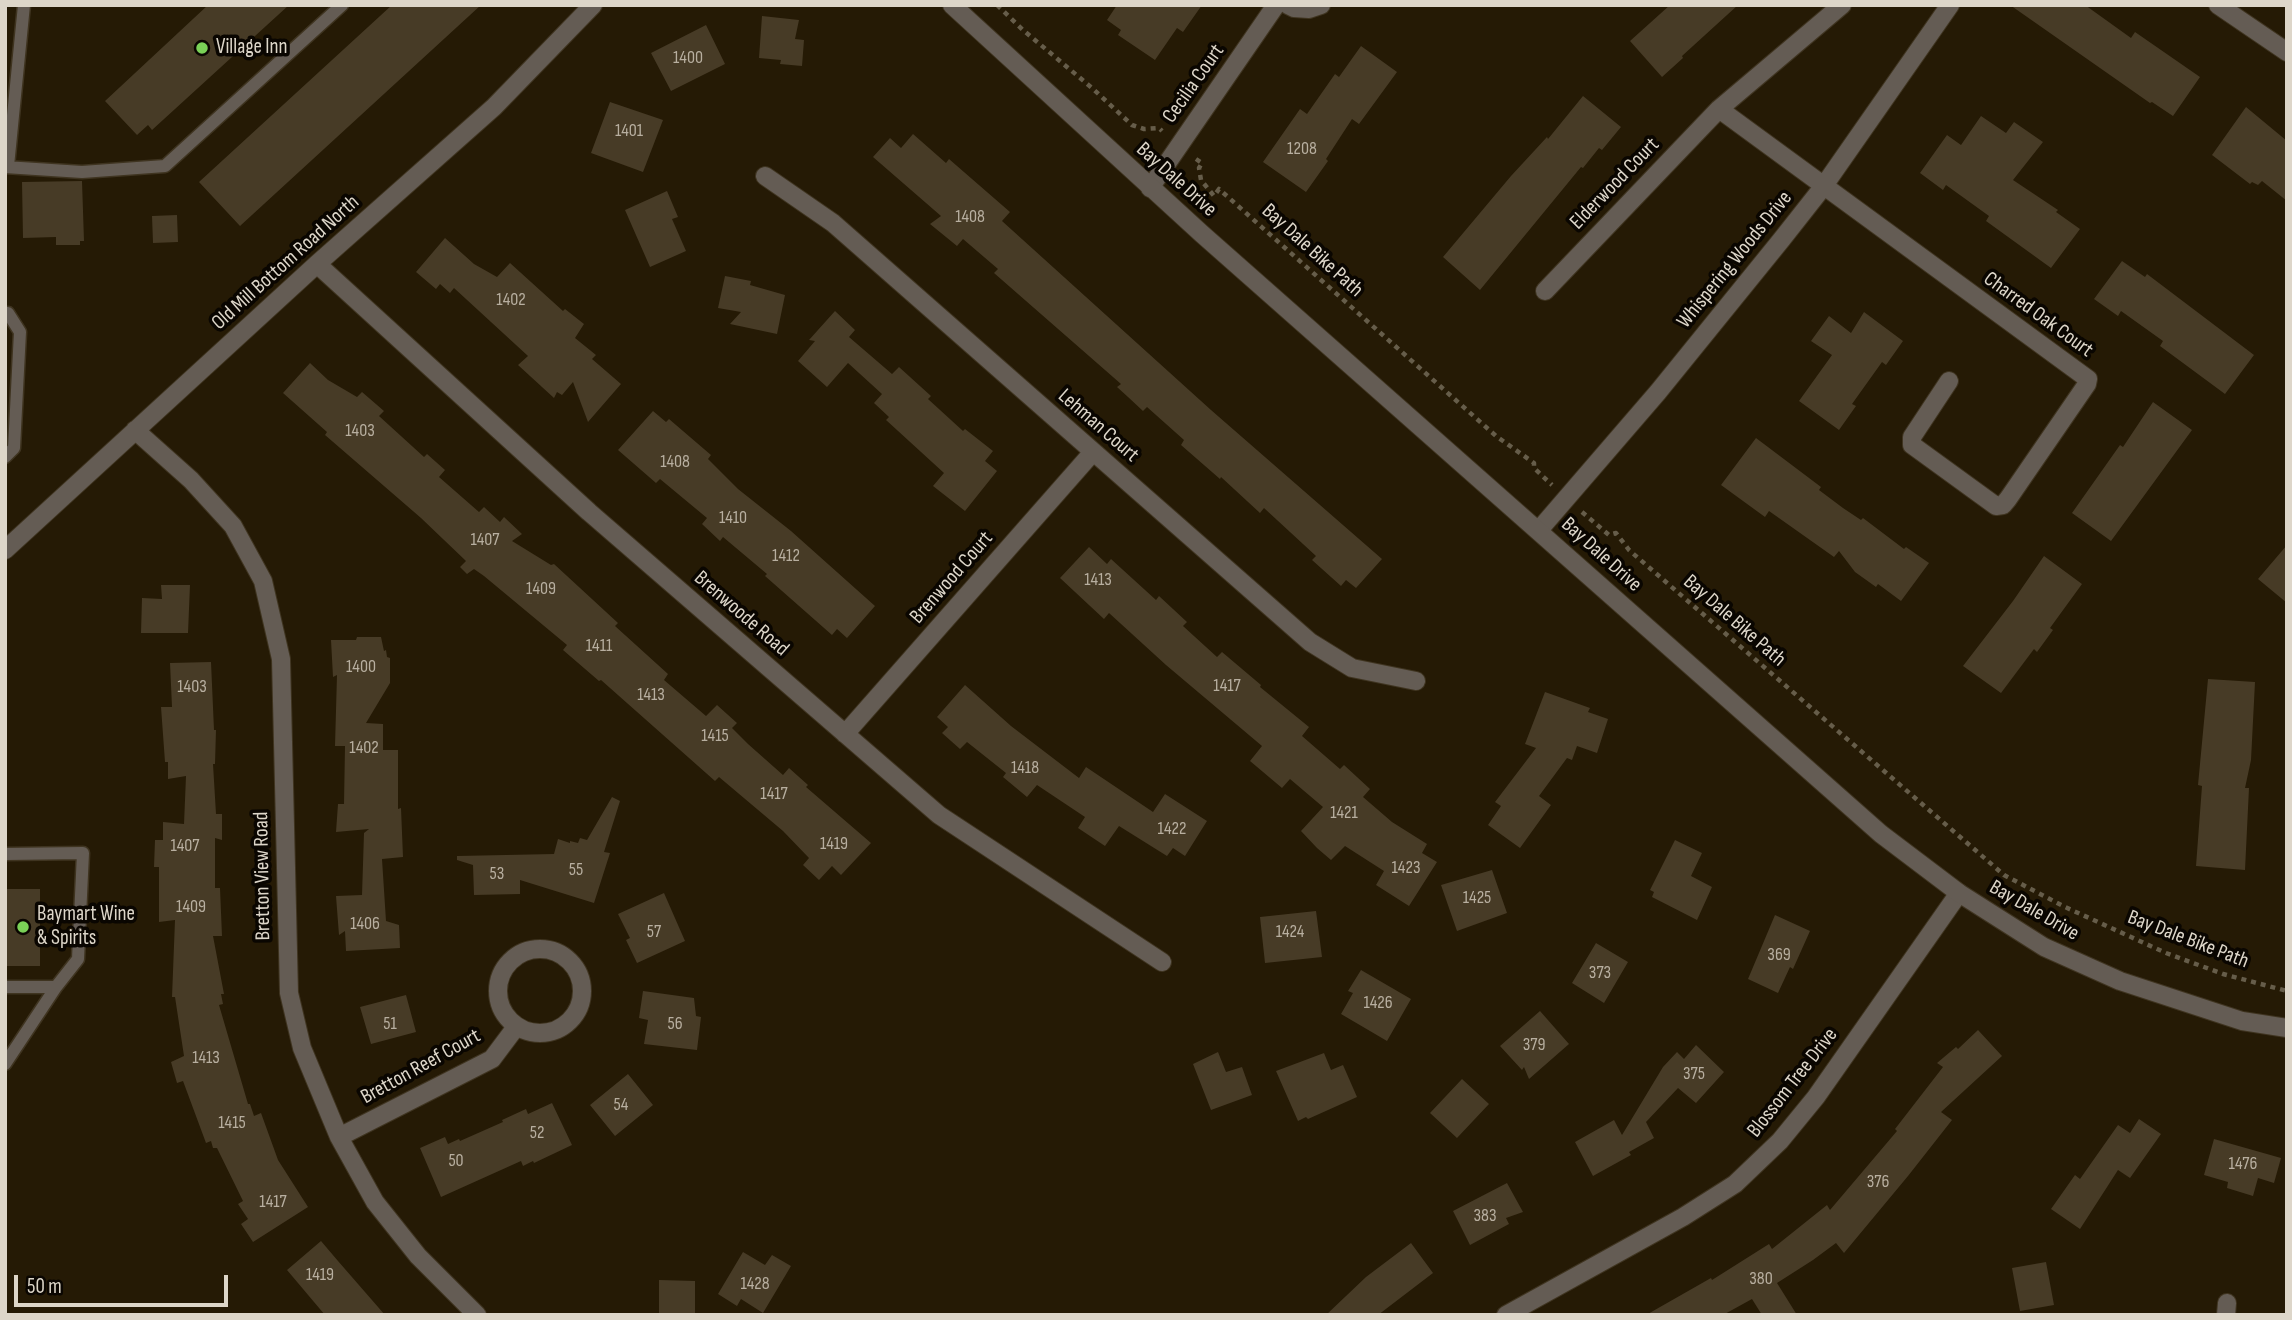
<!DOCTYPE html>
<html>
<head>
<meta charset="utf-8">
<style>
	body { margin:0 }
	#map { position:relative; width:2292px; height:1320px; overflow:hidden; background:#251a05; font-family:"Sofia Sans Condensed",sans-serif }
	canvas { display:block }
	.frame { position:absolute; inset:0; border:7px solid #ddd6c9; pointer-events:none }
	.scale { position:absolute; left:14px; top:1275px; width:214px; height:32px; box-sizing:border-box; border:4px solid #ddd6c9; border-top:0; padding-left:9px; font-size:21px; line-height:24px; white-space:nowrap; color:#ddd6c9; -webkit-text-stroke:5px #0a0601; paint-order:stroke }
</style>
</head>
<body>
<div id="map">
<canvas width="2292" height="1320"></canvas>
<div class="frame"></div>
<div class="scale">50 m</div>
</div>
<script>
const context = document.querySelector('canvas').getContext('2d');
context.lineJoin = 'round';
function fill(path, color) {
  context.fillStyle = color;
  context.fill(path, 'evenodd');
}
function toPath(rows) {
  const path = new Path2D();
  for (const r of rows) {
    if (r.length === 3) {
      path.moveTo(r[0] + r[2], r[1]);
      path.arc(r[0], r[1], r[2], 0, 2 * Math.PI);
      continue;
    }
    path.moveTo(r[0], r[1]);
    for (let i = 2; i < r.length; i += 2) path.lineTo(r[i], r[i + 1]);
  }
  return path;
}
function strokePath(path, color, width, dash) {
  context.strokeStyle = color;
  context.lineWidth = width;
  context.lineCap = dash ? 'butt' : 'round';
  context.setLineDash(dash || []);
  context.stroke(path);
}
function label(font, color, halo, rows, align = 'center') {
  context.font = font + ' "Sofia Sans Condensed",sans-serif';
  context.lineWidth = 7;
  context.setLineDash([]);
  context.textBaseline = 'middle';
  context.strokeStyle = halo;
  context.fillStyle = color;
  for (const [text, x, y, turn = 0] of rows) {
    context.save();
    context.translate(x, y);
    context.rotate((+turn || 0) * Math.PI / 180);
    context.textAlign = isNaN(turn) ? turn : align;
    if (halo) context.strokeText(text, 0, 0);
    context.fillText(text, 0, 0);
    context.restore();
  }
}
const building = toPath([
	[208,5,289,5,152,130,148,125,137,135,105,101],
	[392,5,481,5,240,226,199,182],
	[1117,5,1202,5,1183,32,1177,28,1155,60,1118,35,1121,30,1107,20],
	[1670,5,1738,5,1682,56,1683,58,1662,77,1630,41],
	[2010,5,2085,5,2131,38,2135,32,2200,77,2173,116,2152,102,2150,103],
	[762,16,799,20,795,39,804,40,802,66,780,64,781,60,759,58],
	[706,25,725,64,671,91,651,53],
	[1361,46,1397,72,1359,124,1352,119,1326,159,1328,161,1306,192,1263,162,1300,109,1307,114,1335,74,1339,77],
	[1583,96,1621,127,1602,150,1599,148,1583,168,1581,167,1480,290,1443,257,1511,176,1547,137,1548,139],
	[610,102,663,120,643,172,591,153],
	[2246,107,2287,141,2287,201,2262,181,2258,185,2252,182,2250,184,2212,155],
	[1981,116,2006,133,2014,122,2043,142,2013,180,2058,210,2056,212,2080,229,2051,268,1986,221,1989,216,1946,185,1943,190,1920,173,1947,135,1961,145],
	[913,134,946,163,949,159,1010,212,1002,221,1211,410,1382,559,1356,588,1346,580,1341,586,1312,560,1316,556,1264,508,1260,513,1221,477,1220,479,1181,445,1184,440,1147,407,1143,411,1128,397,1117,387,1121,384,994,273,998,269,963,239,957,246,930,224,941,216,873,157,890,138,901,148],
	[82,181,84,241,80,241,80,245,56,245,56,237,23,238,22,182],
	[667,191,678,217,672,219,686,251,650,267,625,210],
	[177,215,178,242,153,243,152,216],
	[445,238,474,264,497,277,510,263,563,311,565,309,584,324,575,338,596,355,592,359,621,384,588,422,573,382,562,395,557,392,554,398,518,365,528,356,454,288,450,293,440,284,436,289,416,272],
	[2122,261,2145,277,2147,274,2254,355,2225,394,2160,346,2163,341,2121,311,2118,316,2094,299],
	[725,276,751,281,750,285,785,295,777,334,730,324,741,312,718,308],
	[835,311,855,330,849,337,892,374,899,367,931,396,928,399,963,431,965,429,993,451,985,461,997,471,965,511,933,486,944,473,886,420,889,417,874,403,882,394,848,363,827,387,798,361,815,341,809,340],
	[1864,312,1903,341,1886,365,1882,362,1852,404,1856,406,1839,430,1799,401,1832,355,1811,341,1829,316,1851,333],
	[310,363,328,380,357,397,362,392,384,411,379,416,424,457,427,454,445,470,439,477,479,512,484,507,500,522,504,517,522,534,512,541,551,565,554,564,618,623,615,626,668,674,664,680,706,716,717,705,737,723,732,728,748,744,783,775,789,768,808,785,806,787,871,843,841,875,832,866,819,880,803,865,809,858,783,831,719,777,715,781,601,680,599,681,563,650,567,645,484,576,474,569,467,574,460,567,466,561,421,518,325,435,327,432,283,393],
	[2153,402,2192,430,2111,541,2072,513,2120,445,2123,447],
	[653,411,666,422,669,419,711,455,708,459,738,489,791,531,875,606,847,638,837,629,832,635,765,576,767,574,723,537,720,541,702,524,707,518,660,479,656,483,618,450],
	[1756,438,1821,487,1819,490,1843,508,1861,520,1863,518,1904,549,1906,547,1929,563,1901,601,1878,584,1876,587,1855,572,1839,551,1834,557,1769,511,1765,517,1721,485],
	[2287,545,2287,603,2258,579],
	[1089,547,1107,564,1111,559,1156,600,1159,596,1187,622,1183,626,1217,657,1222,652,1261,685,1260,687,1309,727,1302,736,1340,769,1344,765,1370,789,1363,797,1392,822,1427,844,1422,853,1437,862,1409,906,1376,885,1384,871,1345,846,1331,860,1317,848,1301,831,1323,807,1290,779,1282,788,1250,761,1262,746,1166,665,1109,613,1104,619,1060,578],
	[2044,556,2082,584,2050,628,2053,630,2037,652,2034,649,2001,693,1963,666,2013,601],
	[161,585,190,585,188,633,141,633,142,598,162,599],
	[357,637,381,637,384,651,386,650,387,657,390,658,390,683,366,723,383,724,383,750,398,750,398,809,401,808,403,857,382,859,386,921,399,925,400,948,346,951,345,931,339,935,336,896,362,895,364,833,369,829,336,832,338,804,344,804,345,746,335,746,337,675,333,677,331,640,356,640],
	[211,662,214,730,216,730,215,764,213,764,216,814,222,814,222,840,215,838,215,888,220,888,222,936,213,936,224,994,221,994,223,1004,219,1005,248,1104,250,1104,254,1116,261,1113,278,1160,308,1207,253,1242,241,1224,248,1219,238,1204,243,1201,217,1148,213,1148,211,1141,206,1143,183,1081,177,1083,171,1062,184,1056,175,997,172,997,175,920,159,922,159,867,154,867,155,840,163,840,163,822,184,824,186,776,168,779,168,762,165,762,161,707,172,707,170,663],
	[2208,679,2255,682,2251,760,2245,788,2249,788,2245,870,2196,866,2202,786,2198,785],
	[965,685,1011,726,1079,778,1086,767,1153,812,1165,794,1207,821,1185,856,1173,848,1167,856,1119,826,1105,846,1078,828,1085,817,1037,785,1027,797,1003,777,1006,773,967,742,960,749,942,733,948,727,937,717],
	[1545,692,1590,708,1588,712,1608,719,1597,753,1577,746,1572,760,1567,758,1539,796,1551,805,1520,848,1488,825,1501,806,1495,802,1536,748,1525,744],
	[612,797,620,801,604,852,610,853,594,903,520,880,520,894,474,895,473,865,457,860,457,856,554,854,558,839,570,843,570,841,578,843,580,838,587,840],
	[1675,840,1702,853,1691,876,1712,887,1697,920,1652,897,1654,892,1650,890],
	[1492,870,1507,913,1457,931,1441,885],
	[5,889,40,889,40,966,5,966],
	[664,893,685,941,637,963,626,940,630,938,618,914],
	[1316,911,1322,957,1265,963,1260,917],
	[1775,915,1810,931,1793,969,1790,967,1778,993,1748,979],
	[1596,943,1628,962,1604,1003,1572,983],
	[1361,970,1411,999,1387,1041,1341,1014,1353,993,1348,991],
	[643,991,694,998,696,1016,701,1017,697,1050,644,1044,648,1020,639,1018],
	[406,995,416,1032,371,1044,360,1007],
	[1540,1011,1569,1044,1529,1079,1524,1067,1522,1070,1500,1046],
	[1978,1030,2002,1056,1941,1112,1952,1120,1908,1176,1844,1253,1836,1243,1813,1260,1777,1283,1797,1315,1762,1315,1752,1299,1723,1315,1646,1315,1711,1278,1712,1280,1769,1244,1772,1249,1827,1205,1830,1210,1897,1131,1895,1129,1943,1067,1937,1063,1956,1047,1958,1049],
	[1696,1045,1724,1072,1696,1103,1678,1088,1646,1122,1654,1138,1629,1152,1631,1155,1593,1176,1575,1142,1614,1120,1622,1135,1663,1067,1677,1052,1684,1059],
	[1218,1052,1226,1072,1242,1067,1252,1095,1211,1110,1193,1064],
	[1324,1053,1331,1070,1343,1065,1357,1097,1308,1119,1306,1117,1298,1121,1276,1071],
	[628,1074,653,1105,615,1136,590,1105],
	[1462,1079,1489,1104,1457,1138,1430,1113],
	[552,1103,572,1145,534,1163,533,1161,523,1166,521,1161,441,1197,420,1148,445,1137,448,1144,459,1139,460,1141,503,1122,502,1120,526,1109,528,1114],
	[2139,1119,2161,1134,2130,1178,2118,1170,2080,1229,2051,1209,2075,1175,2080,1179,2118,1125,2130,1133],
	[2214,1139,2281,1158,2274,1183,2258,1178,2253,1196,2227,1188,2228,1182,2204,1175],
	[1507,1183,1523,1212,1506,1218,1509,1224,1470,1245,1453,1211],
	[321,1241,338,1261,385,1315,325,1315,314,1302,287,1270],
	[1411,1243,1433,1273,1378,1315,1326,1315,1366,1277],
	[743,1252,765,1265,772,1255,791,1266,763,1313,741,1299,737,1306,718,1294],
	[2046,1262,2054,1305,2020,1311,2012,1268],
	[659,1280,695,1281,695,1315,659,1315]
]);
const path = toPath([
	[997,5,1023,30,1092,88,1132,125,1144,129,1159,128,1162,131],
	[1196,159,1202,163,1199,168,1201,180,1214,196,1219,189,1496,436,1534,463,1534,468,1552,485],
	[1582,512,1609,535,1616,533,1629,550,2004,875,2065,907,2166,953,2223,974,2287,991]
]);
const service = toPath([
	[8,166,24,5],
	[5,167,82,172,165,166,342,5],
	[5,313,8,313,20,332,14,448,5,457],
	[5,854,83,853,78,959,56,987,5,1064],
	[5,987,56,987]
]);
const minor = toPath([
	[1288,5,1294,8,1309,9,1321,5],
	[2218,5,2287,52],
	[1719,109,2088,379,2087,384,2008,499,2003,505,1996,506,1912,445,1912,437,1949,381],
	[765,176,833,223,1310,642,1352,668,1416,681],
	[1150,188,1276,5],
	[317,264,589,512,939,815,1162,962],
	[1545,291,1719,109,1842,5],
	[135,430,191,480,233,526,263,581,281,659,289,993,302,1048,339,1137,375,1202,418,1256,477,1315],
	[1539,530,1658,392,1782,239,1823,187,1950,5],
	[5,550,317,264,494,107,593,5],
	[845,734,1093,452],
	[540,991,42],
	[339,1137,492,1059,516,1027],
	[1506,1315,1683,1217,1735,1184,1780,1141,1816,1097,1959,893],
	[2226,1315,2227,1303]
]);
const tertiary = toPath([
	[952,5,1202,234,1881,834,1959,893,2044,947,2120,981,2242,1021,2287,1028]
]);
const markers = [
	[202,48,7,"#7ad157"],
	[23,927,7,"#7ad157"]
];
const numberNames = [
	["1400",688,58],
	["1401",629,131],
	["1208",1302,149],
	["1408",970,217],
	["1402",511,300],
	["1403",360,431],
	["1408",675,462],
	["1410",733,518],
	["1407",485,540],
	["1412",786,556],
	["1413",1098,580],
	["1409",541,589],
	["1411",599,646],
	["1400",361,667],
	["1417",1227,686],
	["1403",192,687],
	["1413",651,695],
	["1415",715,736],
	["1402",364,748],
	["1418",1025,768],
	["1417",774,794],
	["1421",1344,813],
	["1422",1172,829],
	["1419",834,844],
	["1407",185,846],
	["1423",1406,868],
	["55",576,870],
	["53",497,874],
	["1425",1477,898],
	["1409",191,907],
	["1406",365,924],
	["57",654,932],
	["1424",1290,932],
	["369",1779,955],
	["373",1600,973],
	["1426",1378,1003],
	["51",390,1024],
	["56",675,1024],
	["379",1534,1045],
	["1413",206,1058],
	["375",1694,1074],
	["54",621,1105],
	["1415",232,1123],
	["52",537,1133],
	["50",456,1161],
	["1476",2243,1164],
	["376",1878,1182],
	["1417",273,1202],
	["383",1485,1216],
	["1419",320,1275],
	["380",1761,1279],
	["1428",755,1284]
];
const poiNames = [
	["Village Inn",216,48],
	["Baymart Wine",37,915],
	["& Spirits",37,939]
];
const streetNames = [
	["Cecilia Court",1194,84,-55],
	["Bay Dale Drive",1176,180,42],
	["Elderwood Court",1615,184,-46],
	["Bay Dale Bike Path",1312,251,42],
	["Whispering Woods Drive",1735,260,-51],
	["Old Mill Bottom Road North",286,263,-42],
	["Charred Oak Court",2038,315,36],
	["Lehman Court",1098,426,41],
	["Bay Dale Drive",1601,555,42],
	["Brenwood Court",952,578,-49],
	["Brenwoode Road",741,614,41],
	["Bay Dale Bike Path",1734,621,41],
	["Bretton View Road",263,876,-91],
	["Bay Dale Drive",2034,911,30],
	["Bay Dale Bike Path",2188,940,21],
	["Bretton Reef Court",421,1067,-29],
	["Blossom Tree Drive",1793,1083,-52]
];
fill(building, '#473b26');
strokePath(service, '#3f3420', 15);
strokePath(minor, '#3f3420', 20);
strokePath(tertiary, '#3f3420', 20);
strokePath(path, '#665d4a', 4.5, [5, 5]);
strokePath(service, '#645c54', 12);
strokePath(minor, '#645c54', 18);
strokePath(tertiary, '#645c54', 18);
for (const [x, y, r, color] of markers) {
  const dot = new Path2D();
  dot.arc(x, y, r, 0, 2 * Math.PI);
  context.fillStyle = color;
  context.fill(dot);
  strokePath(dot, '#0a0601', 2.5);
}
label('18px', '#b8afa0', null, numberNames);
label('21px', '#ddd6c9', '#0a0601', poiNames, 'left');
label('21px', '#ddd6c9', '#0a0601', streetNames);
</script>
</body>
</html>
